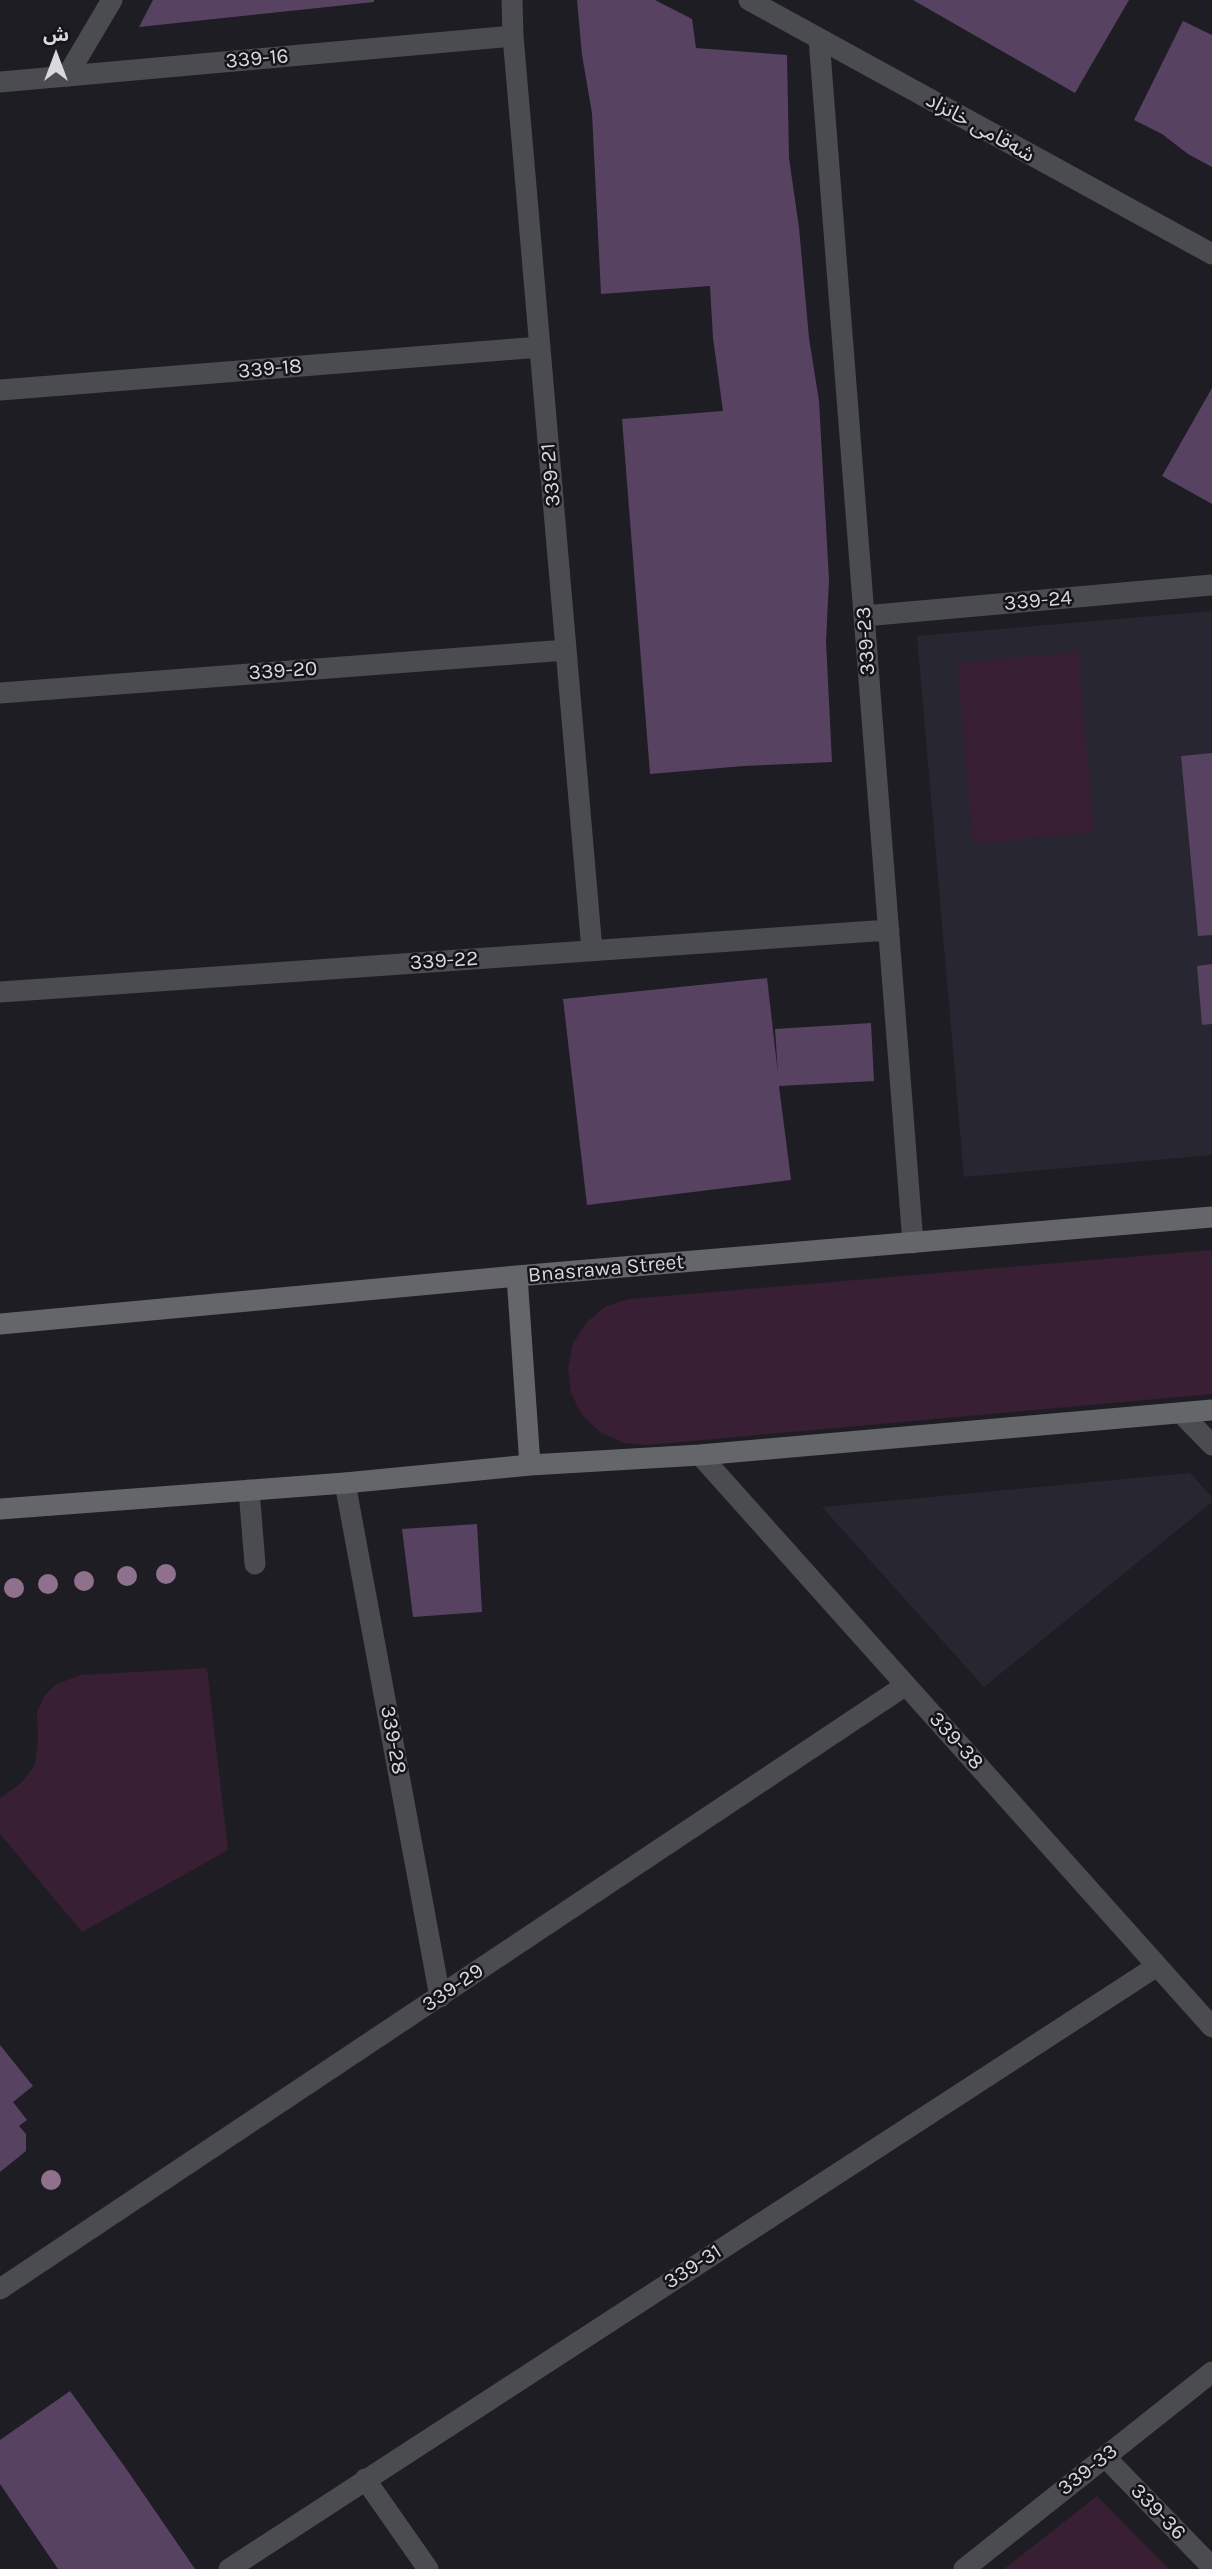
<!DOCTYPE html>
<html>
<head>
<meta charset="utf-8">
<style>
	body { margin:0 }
	#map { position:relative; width:1212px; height:2569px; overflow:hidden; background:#1e1d23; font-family:Karla,"Noto Sans Arabic",sans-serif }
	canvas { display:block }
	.north { position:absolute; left:21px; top:21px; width:70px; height:70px; -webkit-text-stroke:5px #151419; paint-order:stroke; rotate:0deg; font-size:19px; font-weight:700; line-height:28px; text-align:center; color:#d9d8dc }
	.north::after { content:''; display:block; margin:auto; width:24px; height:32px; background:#d9d8dc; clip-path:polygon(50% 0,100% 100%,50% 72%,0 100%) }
</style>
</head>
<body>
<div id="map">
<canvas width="1212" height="2569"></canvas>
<div class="north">ش</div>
</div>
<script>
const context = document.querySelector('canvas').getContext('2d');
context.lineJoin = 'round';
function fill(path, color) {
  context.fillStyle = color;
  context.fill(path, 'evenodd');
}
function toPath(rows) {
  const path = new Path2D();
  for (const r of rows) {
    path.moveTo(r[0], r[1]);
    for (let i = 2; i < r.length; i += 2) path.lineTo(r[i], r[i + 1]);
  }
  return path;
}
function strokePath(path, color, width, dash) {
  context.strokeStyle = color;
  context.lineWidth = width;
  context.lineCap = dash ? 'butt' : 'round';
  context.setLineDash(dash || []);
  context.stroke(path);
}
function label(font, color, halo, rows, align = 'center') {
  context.font = font + ' Karla,"Noto Sans Arabic",sans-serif';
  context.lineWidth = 5;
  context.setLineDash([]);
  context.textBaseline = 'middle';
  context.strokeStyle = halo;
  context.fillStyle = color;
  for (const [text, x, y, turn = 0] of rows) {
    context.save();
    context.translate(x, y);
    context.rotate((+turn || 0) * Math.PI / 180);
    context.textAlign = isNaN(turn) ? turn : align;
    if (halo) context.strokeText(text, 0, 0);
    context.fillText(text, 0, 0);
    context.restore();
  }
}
const built = toPath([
	[1212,611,1212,1155,964,1177,917,636],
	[1190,1473,1212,1497,1212,1502,984,1687,822,1507]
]);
const green = toPath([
	[1078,652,1094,832,973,844,957,663],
	[1212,1250,1212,1394,647,1445,623,1443,600,1432,582,1415,571,1393,568,1368,573,1343,587,1322,606,1306,629,1299],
	[207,1668,228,1850,82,1932,0,1834,0,1798,21,1783,35,1765,38,1741,37,1712,45,1695,55,1685,80,1675],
	[1097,2496,1169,2569,1004,2569]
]);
const building = toPath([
	[153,0,374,0,374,2,139,27],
	[577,0,655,0,692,19,696,48,787,55,789,158,799,228,809,338,819,401,829,580,826,641,832,762,744,766,650,774,622,419,723,411,713,338,710,286,601,294,592,113,582,55],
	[913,0,1129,0,1075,93],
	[1183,21,1212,35,1212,167,1188,154,1162,134,1134,120],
	[1212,388,1212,504,1162,476],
	[1212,753,1212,935,1198,936,1181,756],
	[1212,964,1212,1024,1202,1025,1197,966],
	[767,978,778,1074,775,1029,871,1023,874,1081,779,1086,791,1180,587,1205,563,999],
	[477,1524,482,1612,413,1617,402,1529],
	[0,2045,33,2086,13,2102,27,2120,19,2126,26,2134,26,2151,0,2172],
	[70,2391,127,2470,195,2569,58,2569,0,2484,0,2440]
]);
const service = toPath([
	[67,76,112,0],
	[249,1490,255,1564]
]);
const minor = toPath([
	[512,0,513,36,592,950],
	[819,39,913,1243],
	[0,82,513,36],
	[0,390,540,347],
	[864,616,1212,585],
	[0,693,566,650],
	[0,992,889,930],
	[1181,1413,1212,1445],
	[700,1455,1212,2027],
	[345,1483,440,1997],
	[0,2289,906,1685],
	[1105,2457,1212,2567],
	[365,2479,428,2569],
	[229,2569,1157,1966],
	[964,2569,1212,2372]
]);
const tertiary = toPath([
	[749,0,1212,254]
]);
const secondary = toPath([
	[517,1276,530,1465],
	[0,1324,517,1276,1212,1217],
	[0,1509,345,1483,530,1465,700,1455,1212,1410]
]);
const trees = [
	[166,1574],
	[127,1576],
	[84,1581],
	[48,1584],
	[14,1588],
	[51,2180]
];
const streetNames = [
	["339-16",257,59,-5],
	["شەقامی خانزاد",980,128,29],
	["339-18",270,369,-5],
	["339-21",551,475,-95],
	["339-24",1038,601,-5],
	["339-23",866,641,-94],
	["339-20",283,671,-4],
	["339-22",444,961,-4],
	["Bnasrawa Street",606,1269,-5],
	["339-28",393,1740,80],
	["339-38",956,1741,48],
	["339-29",453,1988,-34],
	["339-31",693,2267,-33],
	["339-33",1088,2470,-38],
	["339-36",1158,2512,46]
];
fill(built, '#282630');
fill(green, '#381f34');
fill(building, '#574262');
strokePath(service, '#4b4c4f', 21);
strokePath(minor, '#4b4c4f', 21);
strokePath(tertiary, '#4b4c4f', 21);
strokePath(secondary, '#65666a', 21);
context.fillStyle = '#90718d';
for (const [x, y] of trees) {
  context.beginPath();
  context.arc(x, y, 10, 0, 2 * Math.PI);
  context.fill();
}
label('21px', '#d9d8dc', '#151419', streetNames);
</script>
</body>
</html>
